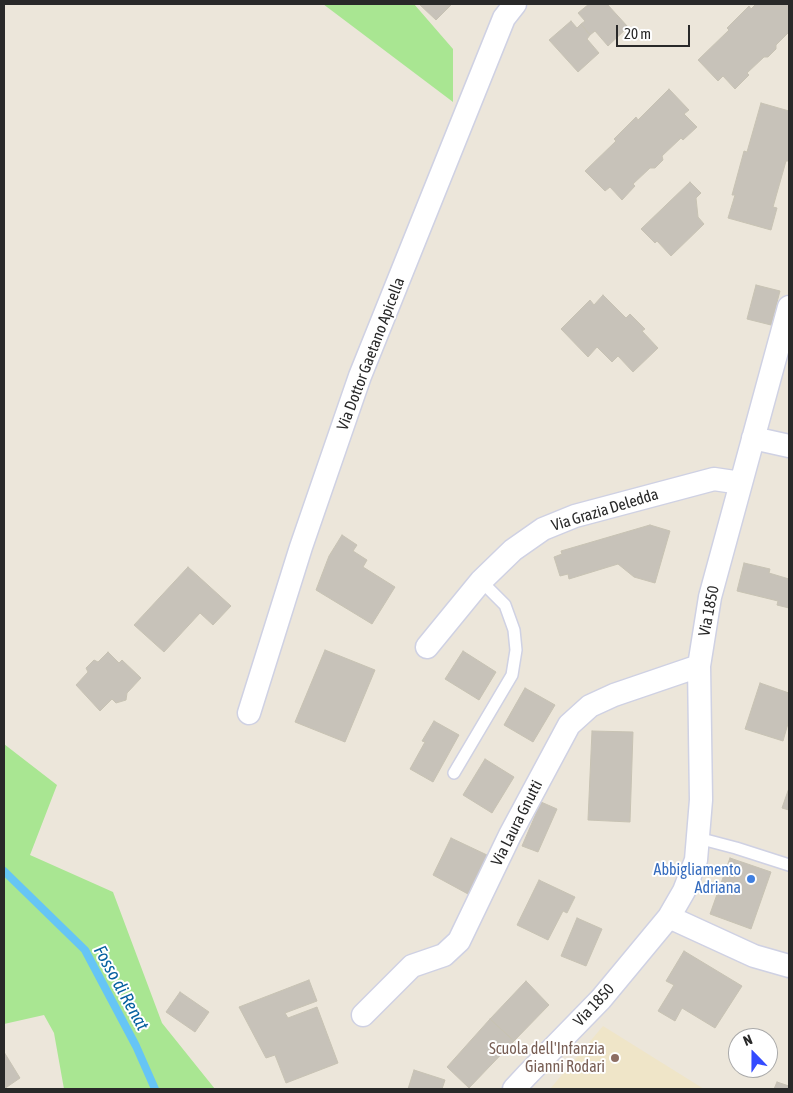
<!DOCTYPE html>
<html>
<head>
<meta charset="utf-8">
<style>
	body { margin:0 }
	#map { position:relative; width:793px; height:1093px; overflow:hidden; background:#ece6da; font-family:"Asap Condensed",sans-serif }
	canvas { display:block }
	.frame { position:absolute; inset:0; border:5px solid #292929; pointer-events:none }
	.north { position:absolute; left:728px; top:1028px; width:50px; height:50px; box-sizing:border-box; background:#fff; border:1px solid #a9a9a9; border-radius:50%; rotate:338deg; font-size:14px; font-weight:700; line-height:20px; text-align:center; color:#292929 }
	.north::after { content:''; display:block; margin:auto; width:18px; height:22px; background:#344bff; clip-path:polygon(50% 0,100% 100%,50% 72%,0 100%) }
	.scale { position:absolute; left:616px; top:25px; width:74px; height:22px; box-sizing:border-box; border:2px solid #292929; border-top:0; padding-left:6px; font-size:15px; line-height:18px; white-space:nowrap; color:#292929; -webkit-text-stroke:4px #fff; paint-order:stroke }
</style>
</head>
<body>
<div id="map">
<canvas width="793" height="1093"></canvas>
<div class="frame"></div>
<div class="north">N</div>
<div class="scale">20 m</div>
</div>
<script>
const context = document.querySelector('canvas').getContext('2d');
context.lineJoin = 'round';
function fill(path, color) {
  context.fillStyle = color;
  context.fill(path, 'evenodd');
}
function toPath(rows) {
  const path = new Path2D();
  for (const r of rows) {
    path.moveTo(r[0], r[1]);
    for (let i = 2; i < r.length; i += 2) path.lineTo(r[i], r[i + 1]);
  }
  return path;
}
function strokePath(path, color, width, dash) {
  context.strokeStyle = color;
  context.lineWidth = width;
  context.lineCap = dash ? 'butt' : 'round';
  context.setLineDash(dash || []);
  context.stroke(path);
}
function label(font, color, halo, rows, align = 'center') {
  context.font = font + ' "Asap Condensed",sans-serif';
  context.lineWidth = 4;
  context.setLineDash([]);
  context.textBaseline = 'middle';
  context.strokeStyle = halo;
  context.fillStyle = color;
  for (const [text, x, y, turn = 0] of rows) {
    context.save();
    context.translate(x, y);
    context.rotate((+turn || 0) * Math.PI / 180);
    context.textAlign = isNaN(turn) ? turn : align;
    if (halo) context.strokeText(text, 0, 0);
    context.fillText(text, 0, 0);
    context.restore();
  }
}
const education = toPath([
	[603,1026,704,1089,550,1089]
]);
const green = toPath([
	[323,4,414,4,453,49,453,102],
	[4,744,57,785,30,855,113,892,162,1023,215,1089,64,1089,54,1033,44,1015,4,1024]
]);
const stream = toPath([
	[4,871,85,950,136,1046,155,1089]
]);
const building = toPath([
	[419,4,452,4,436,20,419,4],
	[589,4,607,4,628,27,608,46,595,31,590,35,581,24,585,21,578,13,589,4],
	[756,4,789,4,789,32,776,45,776,49,768,57,764,57,747,73,749,75,735,89,723,76,718,81,698,60,729,30,727,28,749,6,751,9,756,4],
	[571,21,577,28,581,24,590,35,587,39,599,53,578,72,549,40,571,21],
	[669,89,689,110,684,114,697,127,683,140,681,138,662,156,663,160,655,168,650,168,633,184,635,186,622,200,610,187,605,191,585,171,616,141,614,139,636,117,638,120,669,89],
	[761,103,789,111,789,161,786,161,773,207,777,208,771,230,728,218,735,195,732,195,744,151,747,152,761,103],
	[690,182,701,193,696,198,698,217,704,224,671,256,657,241,655,243,641,229,690,182],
	[756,285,780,291,771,325,747,319,756,285],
	[603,295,626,318,630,314,645,329,642,331,658,348,633,372,618,356,612,362,597,347,588,357,561,329,590,300,594,305,603,295],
	[650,525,670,531,655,583,634,577,618,564,569,579,568,574,560,576,554,557,562,554,561,551,650,525],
	[342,535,357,545,353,551,367,560,363,567,395,587,372,624,316,590,329,556,342,535],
	[744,563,770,569,769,573,789,579,789,608,777,605,778,601,737,591,744,563],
	[188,567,231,606,213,625,200,613,164,652,134,625,188,567],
	[325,650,375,670,345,742,295,722,325,650],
	[463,651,496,672,479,700,445,679,463,651],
	[108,652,119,663,122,660,141,678,127,693,126,700,116,703,112,699,100,711,76,685,88,672,86,668,94,660,98,662,108,652],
	[760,683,789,693,789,720,783,741,745,729,760,683],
	[525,688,555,705,533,742,504,725,525,688],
	[434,721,459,735,433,782,410,769,425,742,422,741,434,721],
	[592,731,633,732,630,822,588,820,592,731],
	[485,759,514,777,492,813,463,795,485,759],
	[789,788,789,810,782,808,789,788],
	[541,802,557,809,538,852,522,846,541,802],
	[451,838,487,855,485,860,488,861,477,884,474,883,468,894,433,875,451,838],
	[730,858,771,872,751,929,710,914,730,858],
	[539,880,575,897,567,913,563,911,548,940,517,925,539,880],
	[577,918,602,929,586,966,561,956,577,918],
	[684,951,742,986,715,1028,682,1008,675,1021,658,1011,674,985,666,981,684,951],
	[309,980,317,1001,285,1013,288,1018,317,1007,338,1063,286,1083,275,1055,266,1058,239,1007,309,980],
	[526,981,549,1005,514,1041,490,1019,526,981],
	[180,992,209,1012,195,1032,166,1012,180,992],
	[490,1019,514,1041,469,1088,447,1067,490,1019],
	[4,1052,20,1078,4,1089,4,1052],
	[414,1070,445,1080,442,1089,408,1089,414,1070],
	[777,1082,789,1086,789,1089,774,1089,777,1082]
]);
const service = toPath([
	[454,773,512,675,516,650,514,630,505,605,481,581],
	[698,838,736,848,789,865]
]);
const minor = toPath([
	[753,438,789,446],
	[427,647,481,581,513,550,543,529,575,516,714,479,741,483],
	[249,713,301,547,360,376,504,18,515,4],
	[669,917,754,956,789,966],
	[363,1015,412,966,444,955,459,941,510,835,569,725,590,706,614,695,699,666],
	[514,1089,527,1075,601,999,669,917,684,891,696,860,701,800,699,666,710,597,789,307]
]);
const markers = [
	[751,879,5,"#3f7fe0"],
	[615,1058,5,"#8d6e63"]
];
const streetNames = [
	["Via Dottor Gaetano Apicella",371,354,-69],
	["Via Grazia Deledda",605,510,-17],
	["Via 1850",709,611,-79],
	["Via Laura Gnutti",517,823,-63],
	["Via 1850",594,1005,-47]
];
const shopNames = [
	["Abbigliamento",741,870],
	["Adriana",741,888]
];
const educationNames = [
	["Scuola dell'Infanzia",605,1049],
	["Gianni Rodari",605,1067]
];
const waterNames = [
	["Fosso di Renat",121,988,61]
];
fill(education, '#efe5c8');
fill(green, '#a9e692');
strokePath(stream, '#66c5f5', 8);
fill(building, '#c7c2b9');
strokePath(building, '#c7c2b3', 1);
strokePath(service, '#cfd1e3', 14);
strokePath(minor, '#cfd1e3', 25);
strokePath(service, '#fff', 11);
strokePath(minor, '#fff', 22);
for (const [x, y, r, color] of markers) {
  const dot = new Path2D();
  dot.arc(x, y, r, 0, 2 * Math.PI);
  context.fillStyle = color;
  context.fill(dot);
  strokePath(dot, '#fff', 2);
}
label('16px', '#292929', '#fff', streetNames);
label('16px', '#366cbe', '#fff', shopNames, 'right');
label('16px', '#785e54', '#fff', educationNames, 'right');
label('italic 18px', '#0660a0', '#fff', waterNames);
</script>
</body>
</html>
